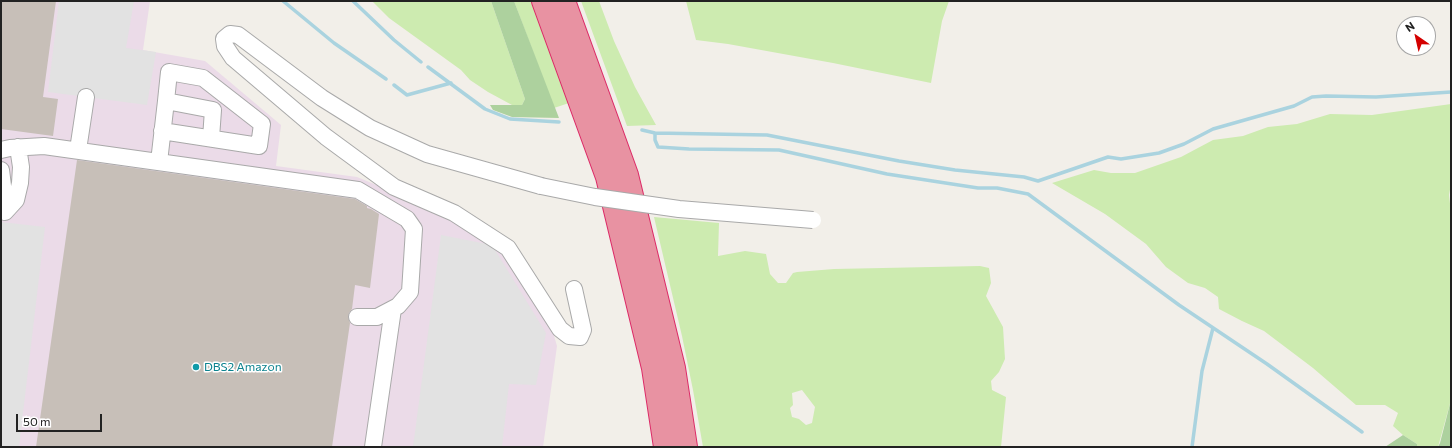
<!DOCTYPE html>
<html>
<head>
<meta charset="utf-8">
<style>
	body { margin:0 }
	#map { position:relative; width:1452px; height:448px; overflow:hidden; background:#f2efe9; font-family:Commissioner,sans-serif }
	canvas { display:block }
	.frame { position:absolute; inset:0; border:2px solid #222; pointer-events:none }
	.north { position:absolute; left:1396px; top:16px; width:40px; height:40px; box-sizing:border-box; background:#fff; border:1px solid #a7a7a7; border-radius:50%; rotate:326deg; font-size:11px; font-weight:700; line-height:16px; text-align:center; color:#222 }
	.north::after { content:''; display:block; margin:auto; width:14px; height:18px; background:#d40000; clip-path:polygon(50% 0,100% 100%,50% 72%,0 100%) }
	.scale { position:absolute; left:16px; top:414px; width:86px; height:18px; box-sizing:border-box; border:2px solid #222; border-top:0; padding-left:5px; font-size:12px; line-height:14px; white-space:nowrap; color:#222; -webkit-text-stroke:3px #fff; paint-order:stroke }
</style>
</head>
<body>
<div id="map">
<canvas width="1452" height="448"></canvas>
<div class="frame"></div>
<div class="north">N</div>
<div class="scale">50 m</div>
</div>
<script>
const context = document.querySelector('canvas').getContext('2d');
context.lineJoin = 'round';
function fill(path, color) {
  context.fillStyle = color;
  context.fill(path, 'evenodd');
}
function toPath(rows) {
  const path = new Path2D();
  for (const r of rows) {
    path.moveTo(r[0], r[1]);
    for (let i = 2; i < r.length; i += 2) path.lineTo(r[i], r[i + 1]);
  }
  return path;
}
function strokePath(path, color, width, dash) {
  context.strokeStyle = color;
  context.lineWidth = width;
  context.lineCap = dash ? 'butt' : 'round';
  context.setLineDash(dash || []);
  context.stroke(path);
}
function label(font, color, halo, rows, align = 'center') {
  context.font = font + ' Commissioner,sans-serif';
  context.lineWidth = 3;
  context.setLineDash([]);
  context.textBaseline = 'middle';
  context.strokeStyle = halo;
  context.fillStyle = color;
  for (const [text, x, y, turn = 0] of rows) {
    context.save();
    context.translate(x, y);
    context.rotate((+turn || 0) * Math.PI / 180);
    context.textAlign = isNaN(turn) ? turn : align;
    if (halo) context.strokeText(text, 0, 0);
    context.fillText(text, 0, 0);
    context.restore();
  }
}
const industrial = toPath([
	[1,1,150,1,143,50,205,61,281,125,276,166,357,177,443,212,500,247,552,329,557,346,543,447,1,447]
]);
const grass = toPath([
	[372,1,491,1,525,99,522,105,512,105,488,92,470,80,461,70,389,18],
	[514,1,532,1,569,103,554,108],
	[581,1,599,1,614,41,635,87,656,125,627,126],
	[686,1,949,1,942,21,931,83,833,63,728,44,696,40],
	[1451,104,1451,184,1449,195,1451,212,1451,400,1438,447,1417,447,1417,444,1403,435,1393,426,1398,413,1385,405,1356,405,1313,368,1264,331,1242,321,1219,309,1218,297,1205,288,1188,283,1166,267,1146,244,1105,214,1052,183,1094,170,1111,173,1135,173,1181,157,1213,140,1243,136,1268,127,1297,124,1330,114,1372,115],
	[654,217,719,223,718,256,745,251,766,254,770,274,778,283,786,283,793,273,797,272,834,269,980,266,989,268,991,283,986,296,1003,327,1005,359,999,372,991,381,992,390,1006,397,1001,447,703,447,693,390,682,336],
	[802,390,815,407,812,423,806,425,799,419,792,417,790,408,793,405,792,393]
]);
const forest = toPath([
	[491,1,514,1,559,118,512,117,493,110,490,105,522,105,525,99],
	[1451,400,1451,447,1438,447,1440,443],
	[1403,435,1417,444,1417,447,1385,447]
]);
const parking = toPath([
	[59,1,134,1,126,48,156,52,147,105,48,92],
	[1,222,45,227,19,447,1,447],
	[441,235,492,245,546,333,536,385,509,384,502,447,413,447]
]);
const stream = toPath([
	[283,1,334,43,386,79],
	[353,1,394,40,421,62],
	[428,67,485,109,510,119,559,122],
	[394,85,407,95,451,83],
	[642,130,655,133,767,135,899,161,955,170,1024,177,1038,181,1108,157,1121,159,1159,153,1184,144,1213,129,1294,106,1312,97,1326,96,1376,97,1451,92],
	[655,133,655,140,658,147,689,149,779,150,887,174,978,188,997,188,1028,194,1179,305,1267,364,1362,432],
	[1192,447,1202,371,1213,328]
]);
const building = toPath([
	[1,1,56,1,43,97,58,99,53,136,1,129],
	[77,160,355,199,367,206,367,208,371,209,379,214,370,288,355,285,352,309,349,313,348,317,350,323,332,447,36,447]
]);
const minor = toPath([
	[166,101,213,110,211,138],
	[1,150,10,148,44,146,358,190,407,219,414,229,410,292,398,306,377,317,357,317],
	[78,150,86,97],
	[159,162,166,101,169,72,203,78,262,124,259,146,162,131],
	[1,170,3,186,3,206,5,212,16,200,20,183,21,167,18,147],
	[541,186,427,154,370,128,322,98,238,35,230,34,224,39,225,46,233,58,326,137,394,187,454,213,508,248,560,329,569,336,580,337,583,330,574,289],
	[373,447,393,309]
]);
const highway = toPath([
	[543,1,607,177,653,368,665,447],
	[564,1,627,175,674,368,686,447]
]);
const minorBridge = toPath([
	[541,186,595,197,679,209,813,220]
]);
const markers = [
	[196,367,4,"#0f9aa8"]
];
const cultureNames = [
	["DBS2 Amazon",204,367]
];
fill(industrial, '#ebdbe8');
fill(grass, '#cdebb0');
fill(forest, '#add19e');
fill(parking, '#e2e2e2');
strokePath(stream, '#aad3df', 3.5);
fill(building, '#c7bfb8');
strokePath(minor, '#a9a9a9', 18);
strokePath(highway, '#dc2a67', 24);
strokePath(minor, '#fff', 16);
strokePath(highway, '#e892a2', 22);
strokePath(minorBridge, '#a9a9a9', 18, []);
strokePath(minorBridge, '#fff', 16);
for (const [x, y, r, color] of markers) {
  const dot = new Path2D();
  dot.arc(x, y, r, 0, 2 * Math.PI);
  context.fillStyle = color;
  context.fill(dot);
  strokePath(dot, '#fff', 1.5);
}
label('12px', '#0d838f', '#fff', cultureNames, 'left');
</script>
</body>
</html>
